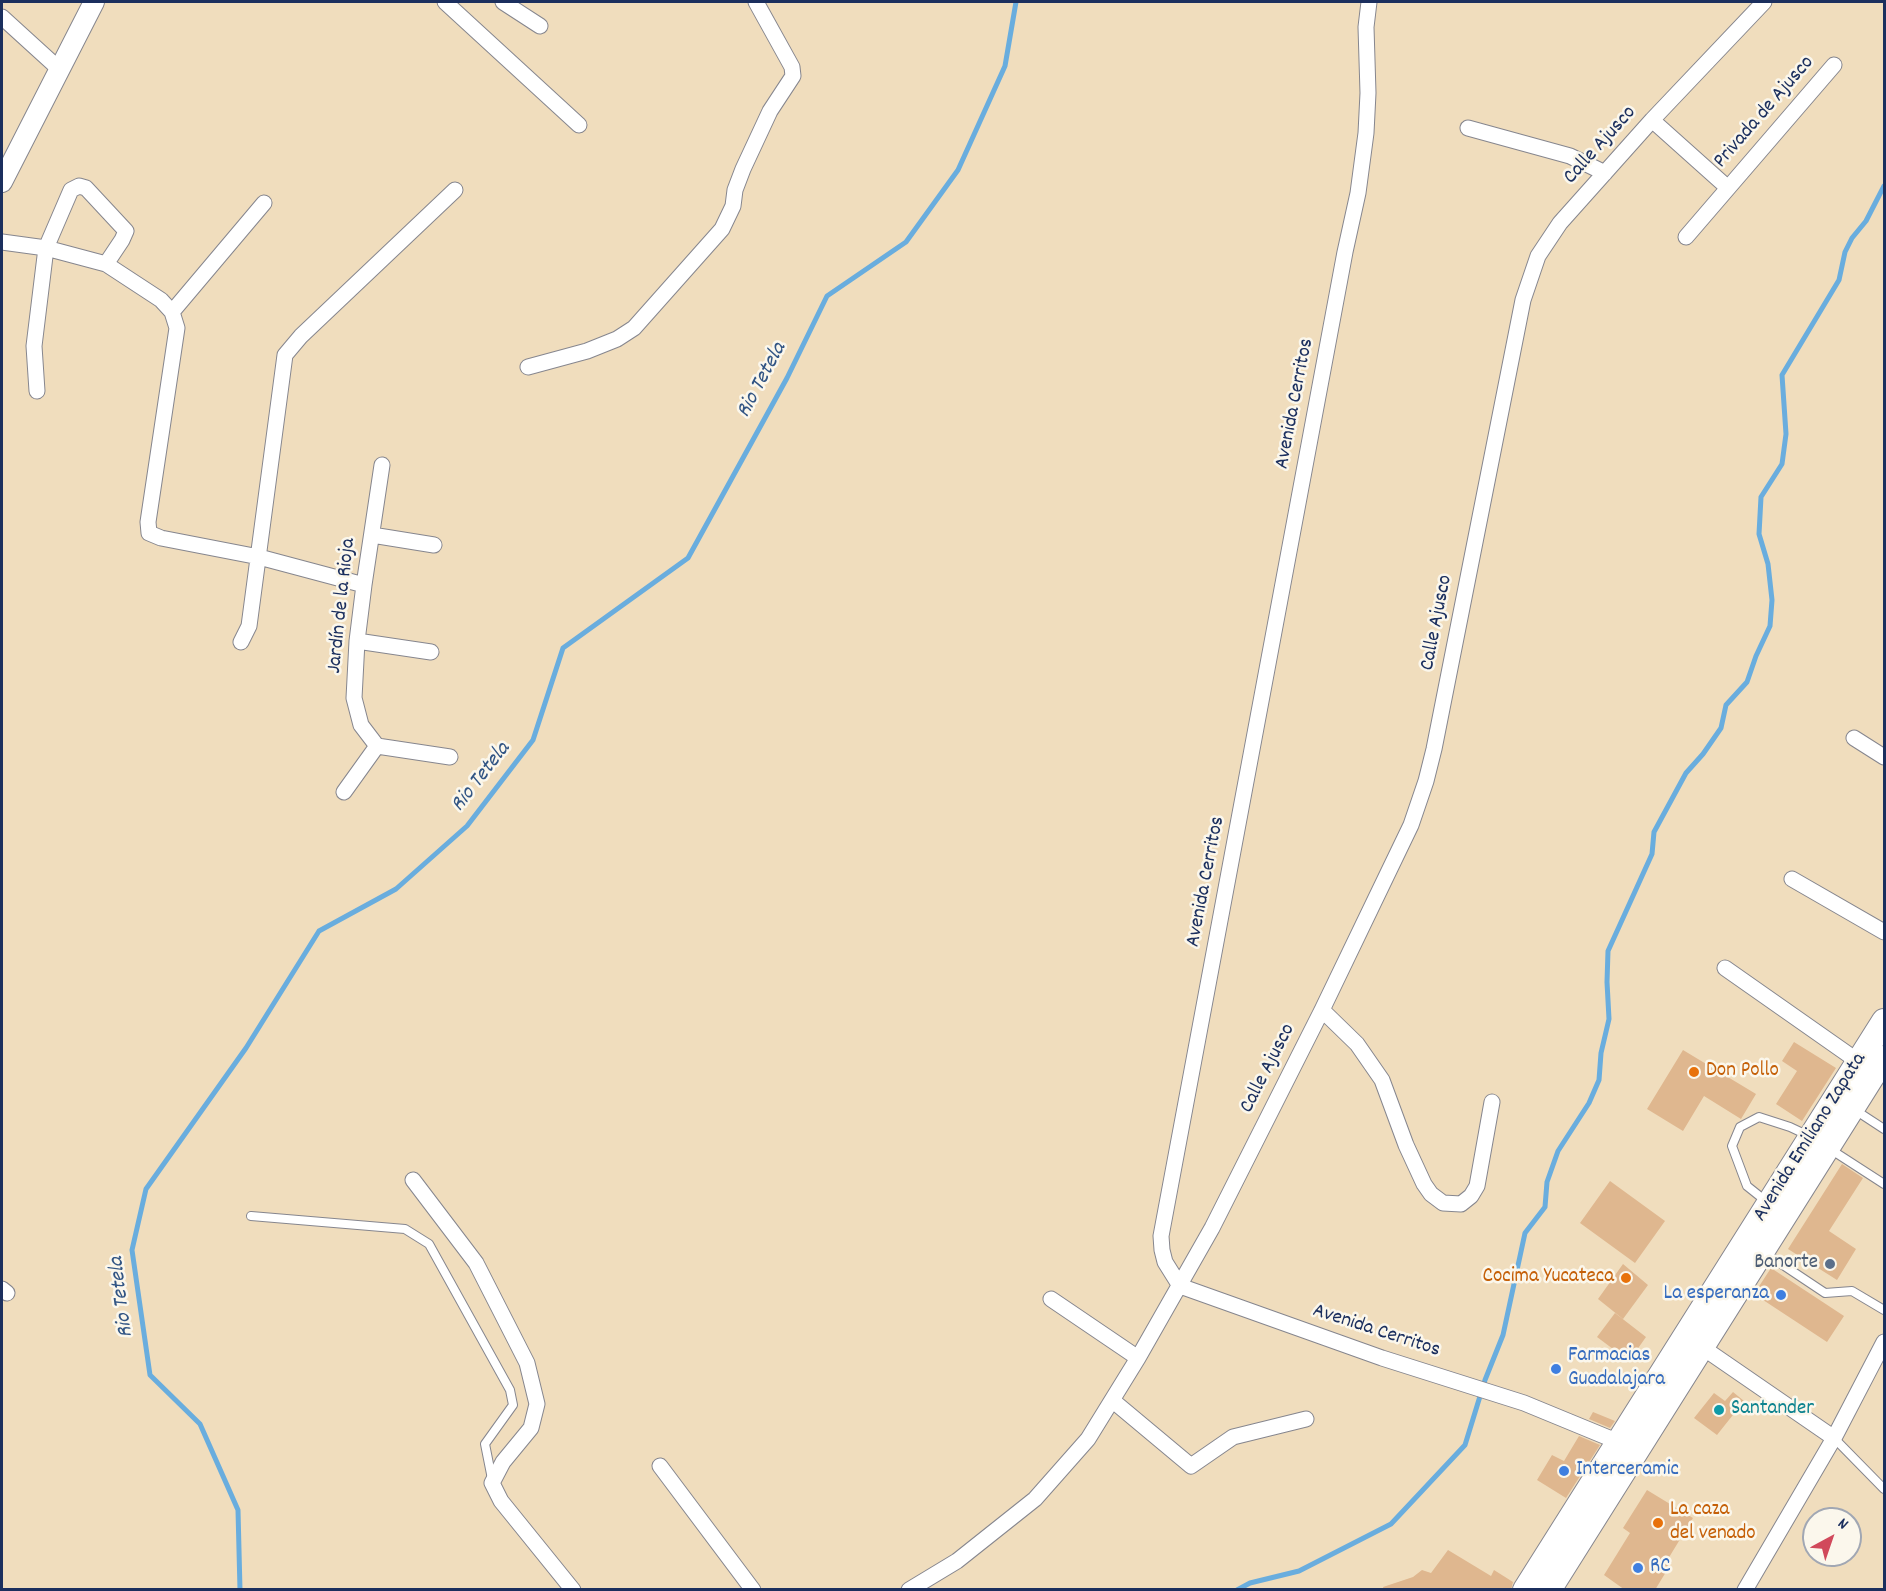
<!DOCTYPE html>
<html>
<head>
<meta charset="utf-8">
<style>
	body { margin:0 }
	#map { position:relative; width:1886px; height:1591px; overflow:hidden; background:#f0ddbd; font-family:Dekko,sans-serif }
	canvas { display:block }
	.frame { position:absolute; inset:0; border:3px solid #1b2f5e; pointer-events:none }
	.north { position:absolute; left:1802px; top:1507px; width:60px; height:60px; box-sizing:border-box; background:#fbf7ec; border:2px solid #a1a7b3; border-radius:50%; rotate:40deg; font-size:16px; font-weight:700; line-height:24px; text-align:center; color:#1b2f5e }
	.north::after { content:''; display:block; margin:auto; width:21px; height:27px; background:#d1495b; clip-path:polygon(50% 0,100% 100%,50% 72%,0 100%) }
</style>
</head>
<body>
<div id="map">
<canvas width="1886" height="1591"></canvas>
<div class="frame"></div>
<div class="north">N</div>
</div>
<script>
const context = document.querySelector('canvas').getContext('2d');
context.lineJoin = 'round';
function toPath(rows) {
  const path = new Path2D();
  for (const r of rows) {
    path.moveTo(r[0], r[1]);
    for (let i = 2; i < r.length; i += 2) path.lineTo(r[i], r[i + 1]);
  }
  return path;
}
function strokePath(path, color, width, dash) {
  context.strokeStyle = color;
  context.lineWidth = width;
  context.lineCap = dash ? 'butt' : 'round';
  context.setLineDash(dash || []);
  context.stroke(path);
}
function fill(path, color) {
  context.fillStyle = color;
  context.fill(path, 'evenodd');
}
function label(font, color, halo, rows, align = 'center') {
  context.font = font + ' Dekko,sans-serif';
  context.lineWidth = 5;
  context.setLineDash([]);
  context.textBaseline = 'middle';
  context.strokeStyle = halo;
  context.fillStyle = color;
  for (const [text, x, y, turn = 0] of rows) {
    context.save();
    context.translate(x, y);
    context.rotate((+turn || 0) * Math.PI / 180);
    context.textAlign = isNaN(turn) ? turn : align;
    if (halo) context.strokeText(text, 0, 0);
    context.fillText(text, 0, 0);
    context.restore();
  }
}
const stream = toPath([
	[240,1590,238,1510,200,1424,150,1375,132,1250,146,1189,246,1048,319,931,396,889,467,826,533,740,563,648,688,558,787,378,827,296,906,242,958,170,1005,66,1016,2],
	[1237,1590,1250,1583,1299,1571,1391,1524,1465,1445,1485,1380,1503,1335,1525,1233,1545,1207,1547,1182,1558,1151,1589,1103,1599,1080,1601,1053,1609,1019,1607,982,1608,951,1652,854,1654,832,1686,773,1703,754,1721,728,1726,705,1747,682,1756,656,1770,626,1772,600,1768,564,1759,534,1761,497,1782,464,1786,434,1782,375,1839,280,1845,252,1852,238,1866,221,1884,186]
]);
const building = toPath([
	[1794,1042,1836,1068,1802,1121,1776,1104,1797,1071,1782,1061],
	[1683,1050,1756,1094,1741,1119,1704,1096,1683,1131,1647,1109],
	[1842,1164,1863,1178,1829,1231,1856,1249,1837,1280,1788,1249],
	[1610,1181,1665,1221,1635,1263,1580,1223],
	[1623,1264,1648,1285,1623,1319,1598,1299],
	[1771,1268,1844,1316,1827,1342,1754,1294],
	[1615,1313,1646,1337,1629,1361,1597,1337],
	[1733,1392,1744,1401,1717,1435,1694,1418,1714,1393,1725,1401],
	[1593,1412,1615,1421,1610,1428,1589,1419],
	[1579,1436,1600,1445,1566,1498,1537,1480,1552,1455,1564,1461],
	[1647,1490,1693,1518,1668,1559,1672,1562,1655,1590,1625,1590,1604,1575,1630,1533,1623,1528],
	[1448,1550,1491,1576,1494,1570,1513,1582,1511,1590,1384,1590,1383,1587,1413,1577,1422,1570,1431,1573]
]);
const service = toPath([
	[1855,1110,1884,1129],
	[1830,1149,1884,1184],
	[1767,1202,1747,1186,1732,1146,1740,1127,1759,1117,1790,1127,1807,1135],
	[251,1216,405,1229,429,1244,510,1390,513,1405,485,1444,492,1479],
	[1765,1253,1825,1293,1852,1291,1884,1310],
	[1834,1438,1884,1489]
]);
const minor = toPath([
	[445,2,579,125],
	[503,2,540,26],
	[1369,2,1366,27,1368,93,1366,133,1358,193,1345,252,1161,1236,1162,1250,1165,1262,1180,1286,1382,1358,1524,1403,1626,1445],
	[2,17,58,68],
	[1652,120,1728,188],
	[1468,128,1570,156,1605,173],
	[1686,237,1834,65],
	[2,242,46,248,106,264,161,300,172,312,177,328,148,522,149,533,161,538,259,557,364,585],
	[172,312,264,203],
	[528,367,587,351,617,339,634,328,722,229,733,206,735,190,743,169,770,111,793,76,792,67,756,2],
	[37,391,34,346,46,248,71,190,79,186,86,188,126,231,122,240,106,264],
	[372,535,434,545],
	[357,641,431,652],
	[241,642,249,626,285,355,301,336,455,190],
	[1854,738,1884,757],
	[377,746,361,725,354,698,357,641,364,585,382,465],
	[377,746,450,757],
	[344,792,377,746],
	[1792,879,1884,932],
	[1725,968,1859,1062],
	[1322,1010,1357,1044,1382,1080,1406,1145,1424,1184,1431,1194,1443,1203,1461,1204,1471,1196,1477,1186,1492,1102],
	[413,1180,476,1263,527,1363,537,1404,531,1428,503,1462,492,1483,501,1501,573,1590],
	[2,1289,7,1293],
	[1051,1299,1138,1358],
	[1696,1343,1834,1438],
	[1112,1400,1191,1466,1233,1437,1306,1419],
	[660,1466,753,1590],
	[909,1590,957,1561,1035,1499,1088,1439,1138,1358,1212,1228,1322,1010,1411,825,1426,781,1434,749,1523,300,1538,256,1560,223,1652,120,1764,2],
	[1745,1590,1834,1438,1884,1342]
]);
const tertiary = toPath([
	[2,182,94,2]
]);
const primary = toPath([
	[1525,1590,1884,1021],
	[1549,1590,1884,1058]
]);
const markers = [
	[1694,1072,6,"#e8710a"],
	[1830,1264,6,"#5c6f8a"],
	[1626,1278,6,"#e8710a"],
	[1781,1295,6,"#3f7fe0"],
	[1556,1369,6,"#3f7fe0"],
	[1719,1410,6,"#0f9aa8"],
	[1564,1471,6,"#3f7fe0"],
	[1658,1523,6,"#e8710a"],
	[1638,1568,6,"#3f7fe0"]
];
const streetNames = [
	["Privada de Ajusco",1765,113,-49],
	["Calle Ajusco",1601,146,-48],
	["Avenida Cerritos",1296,404,-79],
	["Jardín de la Rioja",343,606,-84],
	["Calle Ajusco",1438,623,-79],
	["Avenida Cerritos",1207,882,-79],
	["Calle Ajusco",1269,1069,-63],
	["Avenida Emiliano Zapata",1811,1138,-58],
	["Avenida Cerritos",1376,1332,18]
];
const foodNames = [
	["Don Pollo",1706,1072],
	["Cocima Yucateca",1614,1278,"right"],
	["La caza",1670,1511],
	["del venado",1670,1535]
];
const serviceNames = [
	["Banorte",1818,1264]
];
const shopNames = [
	["La esperanza",1769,1295,"right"],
	["Farmacias",1568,1357],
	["Guadalajara",1568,1381],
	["Interceramic",1576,1471],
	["RC",1650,1568]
];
const cultureNames = [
	["Santander",1731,1410]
];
const waterNames = [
	["Rio Tetela",763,381,-62],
	["Rio Tetela",482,778,-52],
	["Rio Tetela",123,1297,-97]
];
strokePath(stream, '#69adde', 5);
fill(building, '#dfb78f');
strokePath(service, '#86868e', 10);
strokePath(minor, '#86868e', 17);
strokePath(tertiary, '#86868e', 22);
strokePath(primary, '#86868e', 26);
strokePath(service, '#fff', 8);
strokePath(minor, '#fff', 15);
strokePath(tertiary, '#fff', 20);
strokePath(primary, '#fff', 24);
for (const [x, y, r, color] of markers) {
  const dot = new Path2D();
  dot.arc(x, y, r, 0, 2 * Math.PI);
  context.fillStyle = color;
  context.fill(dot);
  strokePath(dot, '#fbf7ec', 2);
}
label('21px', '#1b2f5e', '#fbf7ec', streetNames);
label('21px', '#c56008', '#fbf7ec', foodNames, 'left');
label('21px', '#4e5e75', '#fbf7ec', serviceNames, 'right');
label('21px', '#366cbe', '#fbf7ec', shopNames, 'left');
label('21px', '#0d838f', '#fbf7ec', cultureNames, 'left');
label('italic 22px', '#325584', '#fbf7ec', waterNames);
</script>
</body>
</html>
